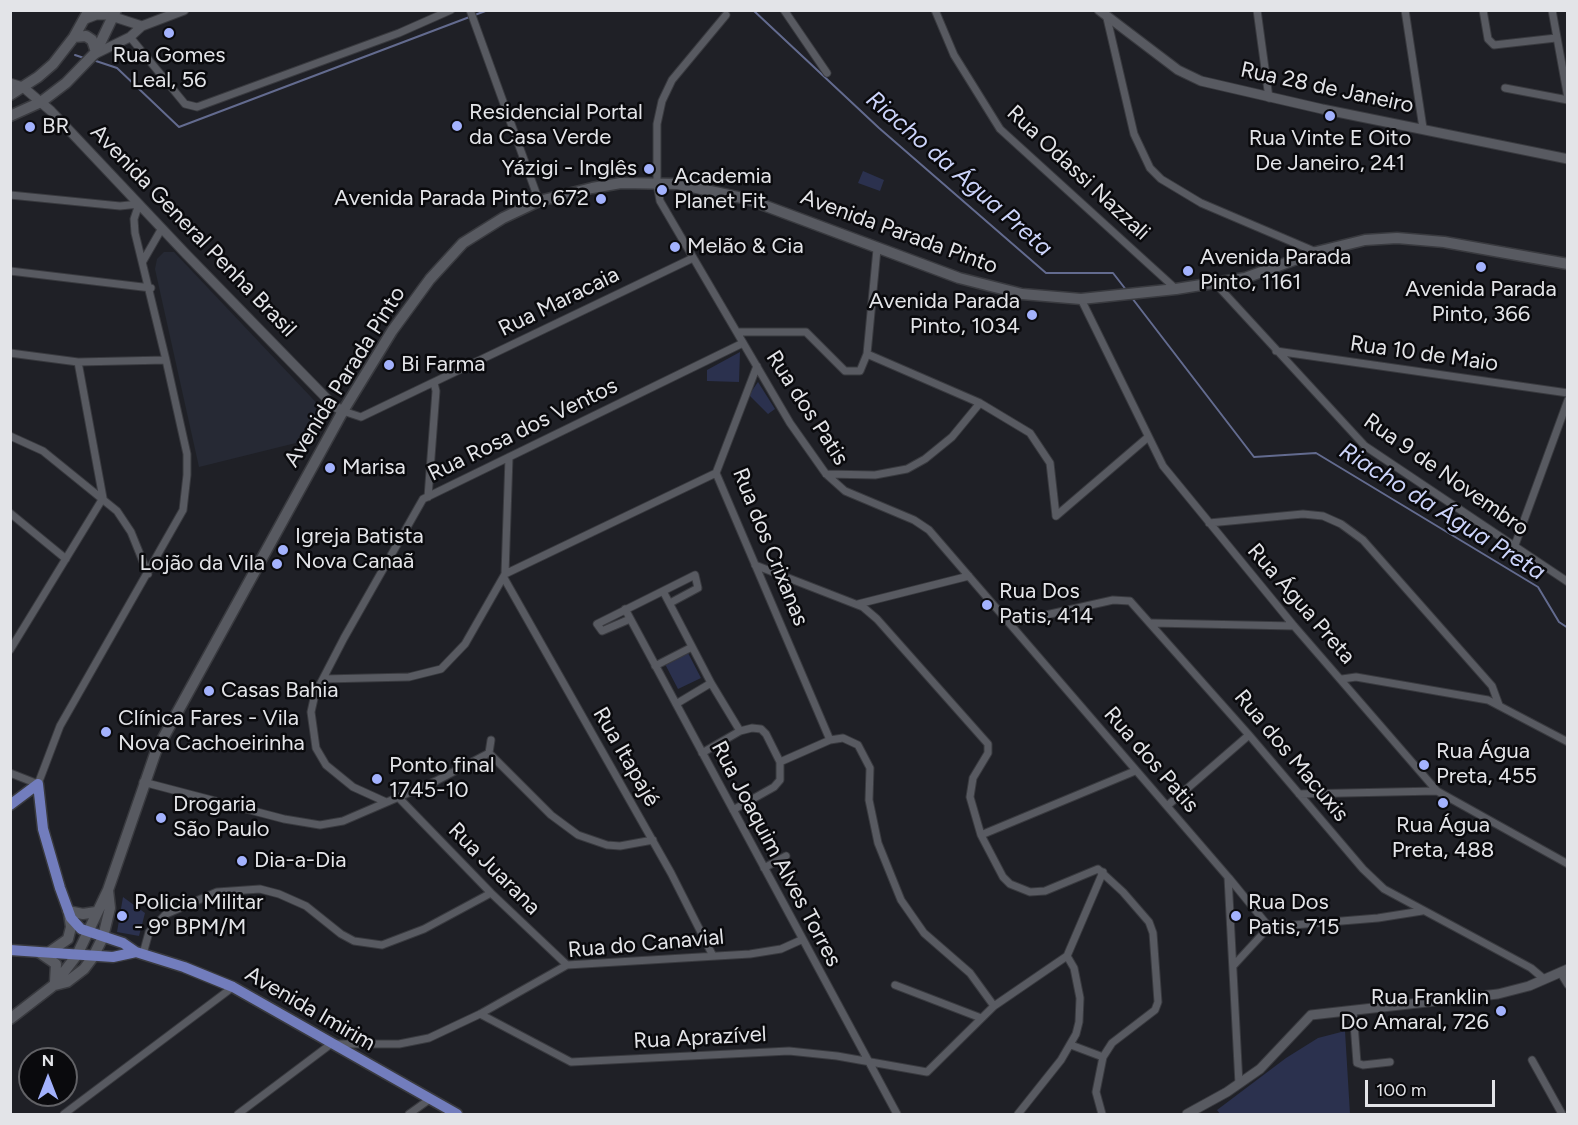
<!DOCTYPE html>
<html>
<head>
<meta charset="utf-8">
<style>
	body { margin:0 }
	#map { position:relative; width:1578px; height:1125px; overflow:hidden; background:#1f2026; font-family:Figtree,sans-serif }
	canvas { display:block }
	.frame { position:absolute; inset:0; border:12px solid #e3e4e8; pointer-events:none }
	.north { position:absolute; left:18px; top:1047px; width:60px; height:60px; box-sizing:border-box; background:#0a0a0d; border:2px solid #616165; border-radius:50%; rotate:0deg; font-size:16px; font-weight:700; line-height:24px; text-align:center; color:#e3e4e8 }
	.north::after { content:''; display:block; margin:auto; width:21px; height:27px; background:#a3b2fd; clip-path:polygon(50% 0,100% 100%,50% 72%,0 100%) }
	.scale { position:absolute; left:1365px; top:1080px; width:130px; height:27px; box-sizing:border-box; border:3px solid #e3e4e8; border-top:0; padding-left:8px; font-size:18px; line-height:21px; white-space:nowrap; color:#e3e4e8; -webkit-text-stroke:4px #0a0a0d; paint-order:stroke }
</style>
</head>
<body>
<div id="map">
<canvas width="1578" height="1125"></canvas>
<div class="frame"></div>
<div class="north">N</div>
<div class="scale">100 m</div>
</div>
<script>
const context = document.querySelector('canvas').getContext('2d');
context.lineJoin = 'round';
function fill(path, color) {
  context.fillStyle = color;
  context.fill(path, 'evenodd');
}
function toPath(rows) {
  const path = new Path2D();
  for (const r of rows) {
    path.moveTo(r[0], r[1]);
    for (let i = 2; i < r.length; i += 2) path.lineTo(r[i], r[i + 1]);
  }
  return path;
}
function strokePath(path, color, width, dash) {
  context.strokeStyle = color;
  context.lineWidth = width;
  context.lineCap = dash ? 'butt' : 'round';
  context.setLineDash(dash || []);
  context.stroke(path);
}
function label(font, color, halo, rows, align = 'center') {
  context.font = font + ' Figtree,sans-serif';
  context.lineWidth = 5;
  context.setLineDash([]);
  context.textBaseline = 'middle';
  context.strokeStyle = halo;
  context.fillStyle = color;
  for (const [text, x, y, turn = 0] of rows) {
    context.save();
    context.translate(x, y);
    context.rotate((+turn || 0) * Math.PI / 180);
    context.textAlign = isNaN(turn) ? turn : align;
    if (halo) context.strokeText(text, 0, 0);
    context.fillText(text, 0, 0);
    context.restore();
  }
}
const built = toPath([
	[164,252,174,252,327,414,312,439,199,467,155,269,157,259]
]);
const green = toPath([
	[863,171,884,180,880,191,858,183],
	[740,352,739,382,707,381,707,370],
	[758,382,775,409,768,414,749,395],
	[688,653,701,678,678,689,665,664],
	[123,897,145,913,139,936,117,932],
	[1345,1031,1350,1114,1220,1114,1217,1110,1286,1058,1318,1038]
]);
const stream = toPath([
	[753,10,879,128,1046,273,1113,273,1127,291],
	[75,55,84,58],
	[93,60,117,68,179,127,488,10],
	[1132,298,1254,457,1316,453,1538,587,1559,622,1568,628]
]);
const minor = toPath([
	[470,10,539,201],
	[784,10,827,73],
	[935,10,954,55,1000,129,1176,289],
	[1257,10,1269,98],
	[1405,10,1423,128],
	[1483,10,1488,39,1494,45,1556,38],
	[1552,10,1568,98],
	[1106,14,1134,134,1150,168,1161,179,1201,203,1316,252],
	[726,15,672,80,662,101,657,124,657,184,660,201,790,423,826,474,845,491,914,520,929,530,1228,877,1239,1084],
	[130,37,185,104,197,107,399,33,451,10],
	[1505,88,1568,100],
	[10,195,120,206,139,204,134,219,135,233,166,360,187,454,187,475,183,510,60,726,38,784,10,773],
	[143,261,162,228],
	[10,271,151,288],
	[1215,283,1365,446,1568,582],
	[1081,299,1163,466,1294,626,1437,791,1568,864],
	[737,332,806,332,845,371,860,371,867,354,877,249],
	[1276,351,1568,393],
	[10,353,78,362,166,360],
	[867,354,980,403,1030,433,1050,463,1056,516],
	[757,366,716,473,830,740],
	[343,411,361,417,693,258],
	[10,436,43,451,117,511,131,532,148,574],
	[826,474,875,475,907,469,925,459,952,437,980,403],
	[428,497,436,391,434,383],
	[10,513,66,559],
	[1056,516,1147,438],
	[1209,523,1303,514,1323,516,1341,524,1363,540,1492,686,1499,705],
	[1515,545,1568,400],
	[755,565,863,607,877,619,988,744,988,753,973,778,970,797,981,835,1003,877,1010,884,1030,892,1045,891,1098,869,1123,892,1149,922,1153,933,1158,1002,1155,1010,1112,1043,1103,1057,1096,1092,1102,1114],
	[505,574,509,457],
	[504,578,671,873,713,956],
	[663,591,711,683,740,731],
	[858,604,969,576],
	[625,609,897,1114],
	[630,619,602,631,597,624,695,575,698,588,670,603],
	[1010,623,1113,600,1130,601,1249,735,1363,869,1384,889,1531,968,1544,979],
	[1152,623,1294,626],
	[10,650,103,498,78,362],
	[655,666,692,647],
	[323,679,409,677,441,669,465,644,505,574,716,473],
	[1342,679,1356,677,1488,700,1568,742],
	[676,704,711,683],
	[491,740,489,753,551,815,578,835,607,845,620,846,653,840],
	[702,753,740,731,752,728,761,729,766,734,780,762,780,780,774,787,733,810],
	[780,762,830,740,843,738,858,745,870,768,869,800,878,843,901,900,924,933,970,973,994,1006],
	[143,782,284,819,320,825,343,821,436,781,489,753],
	[1299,794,1437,791],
	[398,797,491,893,567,965],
	[386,802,353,787,326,765,316,748,311,712,315,694,344,638,423,499,743,343],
	[1167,806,1249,735],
	[981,835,1135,771],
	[764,868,786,856],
	[1229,878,1269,927],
	[1269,927,1378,918,1422,911],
	[143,954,149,932,166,914,217,892,260,889,279,894,306,906,341,934,354,941,382,945,424,929,491,893],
	[1067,956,1103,872],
	[1234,965,1269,927],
	[1560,972,1568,985],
	[895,985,981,1018],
	[1353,1010,1357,1063,1363,1065,1390,1062],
	[480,1014,571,1062,789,1051,837,1056,927,1072,994,1006,1067,956],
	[1071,1045,1103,1057],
	[1532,1060,1562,1114],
	[64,1114,233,987],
	[238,1114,331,1044,399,1044,429,1038,480,1014,567,965,750,954,781,949,801,940],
	[409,1114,430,1099],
	[1018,1114,1061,1060,1076,1034,1079,1022,1080,998,1074,968,1067,956]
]);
const tertiary = toPath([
	[1099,10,1178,70,1201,81,1322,109,1568,159],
	[83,20,96,15,108,15,142,26],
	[93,55,130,37,142,26,184,10],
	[10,83,23,87,51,111,186,254,334,406,343,411],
	[1187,1114,1227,1092,1260,1069,1311,1015,1498,994,1529,986,1568,969]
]);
const secondary = toPath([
	[74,37,86,36,92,40,96,52],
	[10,95,38,77,53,64,74,37,89,10],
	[10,116,41,102,66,83,96,52,116,10],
	[68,911,83,914,96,912],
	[40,953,56,964,55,982],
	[48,953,68,939,71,927,69,914],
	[55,985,67,982,84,969,93,957,103,937,110,908,108,890],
	[10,1019,54,985,77,955,108,890,156,751,343,411,392,331,430,279,463,243,503,218,539,201,592,188,621,183,678,184,747,199,959,278,1022,294,1081,299,1176,289,1245,278,1316,252,1365,240,1397,238,1444,242,1568,264]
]);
const primary = toPath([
	[38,784,43,829,60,888,71,918,81,929,123,943,136,952,184,967,233,987,457,1114],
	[10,805,38,784],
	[10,950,113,957,136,952]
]);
const markers = [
	[169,33,6,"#a3b2fd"],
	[1330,116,6,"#a3b2fd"],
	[457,126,6,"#a3b2fd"],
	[30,127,6,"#a3b2fd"],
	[649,169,6,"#a3b2fd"],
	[662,190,6,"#a3b2fd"],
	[601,199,6,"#a3b2fd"],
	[675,247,6,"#a3b2fd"],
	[1481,267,6,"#a3b2fd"],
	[1188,271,6,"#a3b2fd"],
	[1032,315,6,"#a3b2fd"],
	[389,365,6,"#a3b2fd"],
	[330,468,6,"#a3b2fd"],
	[283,550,6,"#a3b2fd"],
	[277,564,6,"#a3b2fd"],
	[987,605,6,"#a3b2fd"],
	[209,691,6,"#a3b2fd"],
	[106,732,6,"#a3b2fd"],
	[1424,765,6,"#a3b2fd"],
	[377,779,6,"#a3b2fd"],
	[1443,803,6,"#a3b2fd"],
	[161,818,6,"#a3b2fd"],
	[242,861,6,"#a3b2fd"],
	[122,916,6,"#a3b2fd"],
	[1236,916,6,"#a3b2fd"],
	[1501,1011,6,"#a3b2fd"]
];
const poiNames = [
	["Rua Gomes",169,56,"center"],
	["Leal, 56",169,81,"center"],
	["Residencial Portal",469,113],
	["da Casa Verde",469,138],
	["BR",42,127],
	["Rua Vinte E Oito",1330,139,"center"],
	["De Janeiro, 241",1330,164,"center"],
	["Yázigi - Inglês",637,169,"right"],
	["Academia",674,177],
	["Planet Fit",674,202],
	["Avenida Parada Pinto, 672",589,199,"right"],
	["Melão & Cia",687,247],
	["Avenida Parada",1200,258],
	["Pinto, 1161",1200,283],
	["Avenida Parada",1481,290,"center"],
	["Pinto, 366",1481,315,"center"],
	["Avenida Parada",1020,302,"right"],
	["Pinto, 1034",1020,327,"right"],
	["Bi Farma",401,365],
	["Marisa",342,468],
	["Igreja Batista",295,537],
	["Nova Canaã",295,562],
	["Lojão da Vila",265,564,"right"],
	["Rua Dos",999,592],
	["Patis, 414",999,617],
	["Casas Bahia",221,691],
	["Clínica Fares - Vila",118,719],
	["Nova Cachoeirinha",118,744],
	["Rua Água",1436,752],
	["Preta, 455",1436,777],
	["Ponto final",389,766],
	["1745-10",389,791],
	["Drogaria",173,805],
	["São Paulo",173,830],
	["Rua Água",1443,826,"center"],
	["Preta, 488",1443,851,"center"],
	["Dia-a-Dia",254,861],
	["Policia Militar",134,903],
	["- 9º BPM/M",134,928],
	["Rua Dos",1248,903],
	["Patis, 715",1248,928],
	["Rua Franklin",1489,998,"right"],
	["Do Amaral, 726",1489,1023,"right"]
];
const streetNames = [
	["Rua 28 de Janeiro",1327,88,12],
	["Rua Odassi Nazzali",1078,173,43],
	["Avenida General Penha Brasil",193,231,46],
	["Avenida Parada Pinto",899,232,20],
	["Rua Maracaia",559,302,-26],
	["Rua 10 de Maio",1424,354,8],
	["Avenida Parada Pinto",345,377,-58],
	["Rua dos Patis",807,408,57],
	["Rua Rosa dos Ventos",523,430,-26],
	["Rua 9 de Novembro",1446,475,35],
	["Rua dos Crixanas",770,547,68],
	["Rua Água Preta",1301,604,49],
	["Rua dos Macuxis",1291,756,50],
	["Rua Itapajé",626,757,60],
	["Rua dos Patis",1151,760,49],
	["Rua Joaquim Alves Torres",776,854,62],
	["Rua Juarana",494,869,45],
	["Rua do Canavial",646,944,-5],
	["Avenida Imirim",310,1009,30],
	["Rua Aprazível",700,1038,-3]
];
const waterNames = [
	["Riacho da Água Preta",959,174,41],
	["Riacho da Água Preta",1442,512,32]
];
fill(built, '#262934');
fill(green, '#2b314e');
strokePath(stream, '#636b8f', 2);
strokePath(minor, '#393a3f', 9);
strokePath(tertiary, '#393a3f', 11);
strokePath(secondary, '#393a3f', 13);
strokePath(primary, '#393a3f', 13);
strokePath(minor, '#585a61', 7);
strokePath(tertiary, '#585a61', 9);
strokePath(secondary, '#585a61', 10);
strokePath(primary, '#727dbd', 10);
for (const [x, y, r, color] of markers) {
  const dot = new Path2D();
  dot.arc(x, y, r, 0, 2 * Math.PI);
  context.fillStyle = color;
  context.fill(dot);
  strokePath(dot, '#0a0a0d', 2);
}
label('22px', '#e3e4e8', '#0a0a0d', poiNames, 'left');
label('22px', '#e3e4e8', '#0a0a0d', streetNames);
label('italic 24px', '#ccd4fa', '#0a0a0d', waterNames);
</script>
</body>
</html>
